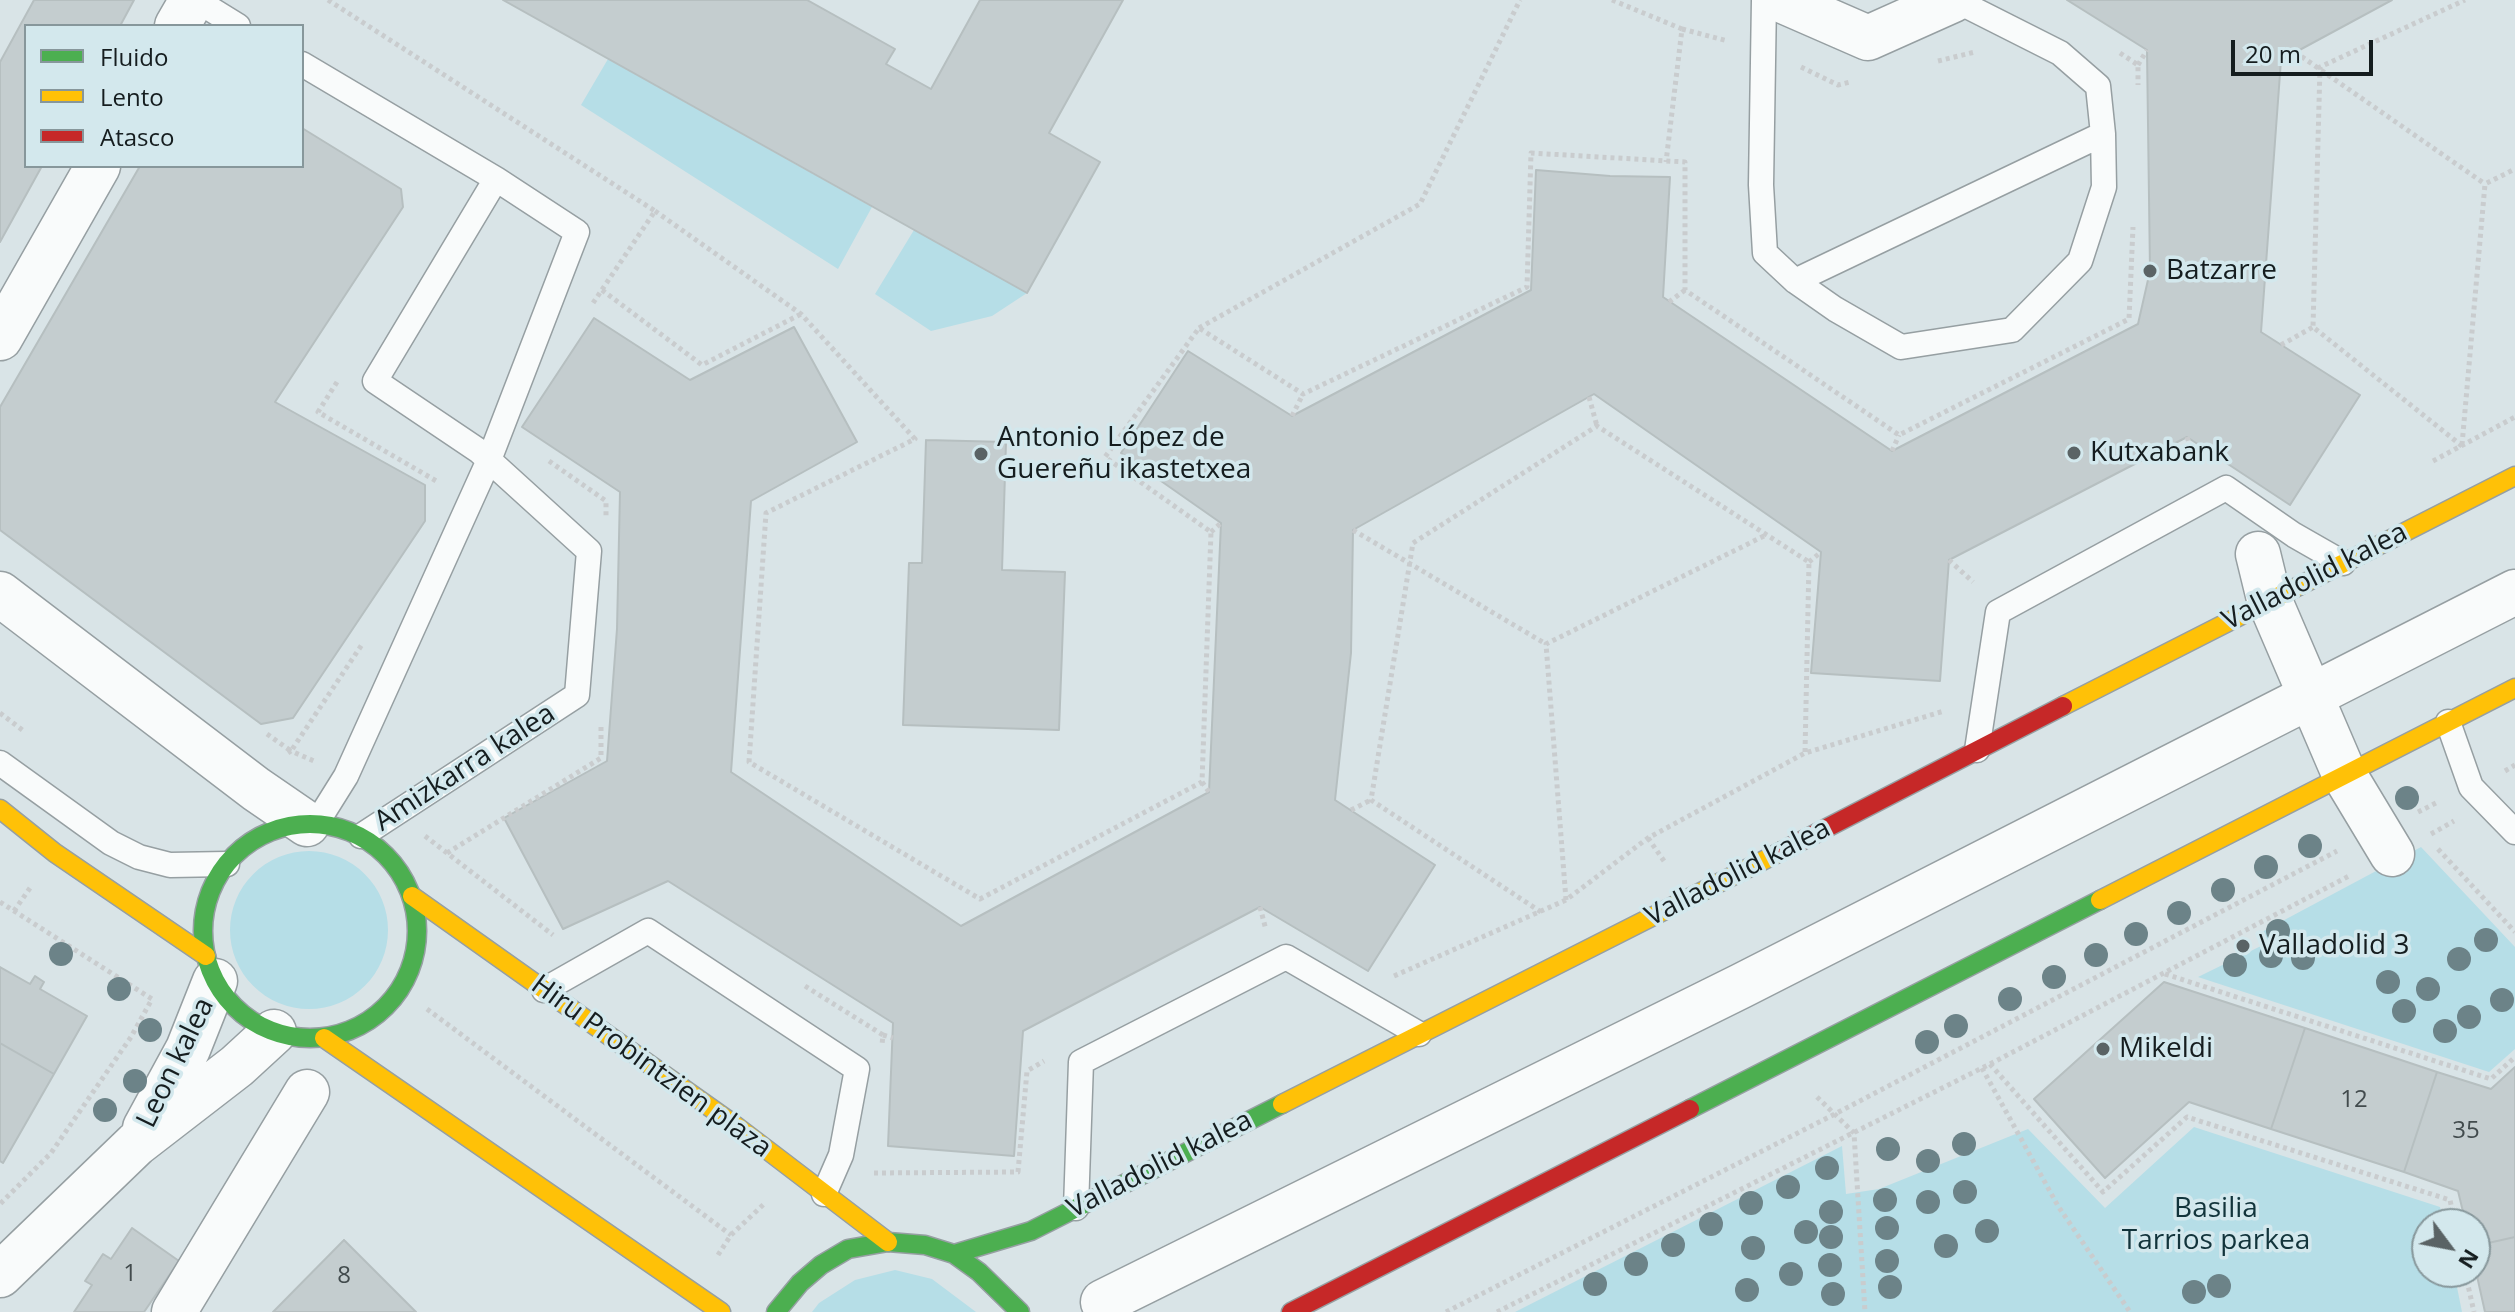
<!DOCTYPE html>
<html>
<head>
<meta charset="utf-8">
<style>
	body { margin:0 }
	#map { position:relative; width:2515px; height:1312px; overflow:hidden; background:#d9e4e7; font-family:"Open Sans",sans-serif }
	canvas { display:block }
	.legend { position:absolute; left:24px; top:24px; width:280px; height:144px; box-sizing:border-box; background:#d3e8ed; border:2px solid #87979b; margin:0; padding:10px 14px; list-style:none; font-size:24px; color:#151d1f }
	.legend li { display:flex; align-items:center; gap:16px; height:40px }
	.legend b { width:40px; border:2px solid #87979b }
	.north { position:absolute; left:2411px; top:1208px; width:80px; height:80px; box-sizing:border-box; background:#d3e8ed; border:2px solid #87979b; border-radius:50%; rotate:122deg; font-size:22px; font-weight:700; line-height:32px; text-align:center; color:#151d1f }
	.north::after { content:''; display:block; margin:auto; width:28px; height:36px; background:#5a6365; clip-path:polygon(50% 0,100% 100%,50% 72%,0 100%) }
	.scale { position:absolute; left:2231px; top:40px; width:142px; height:36px; box-sizing:border-box; border:4px solid #151d1f; border-top:0; padding-left:10px; font-size:24px; line-height:28px; white-space:nowrap; color:#151d1f; -webkit-text-stroke:6px #d3e8ed; paint-order:stroke }
</style>
</head>
<body>
<div id="map">
<canvas width="2515" height="1312"></canvas>
<ul class="legend">
<li><b style="height:10px;background:#4caf50"></b>Fluido</li>
<li><b style="height:10px;background:#ffc107"></b>Lento</li>
<li><b style="height:10px;background:#c62828"></b>Atasco</li>
</ul>
<div class="north">N</div>
<div class="scale">20 m</div>
</div>
<script>
const context = document.querySelector('canvas').getContext('2d');
context.lineJoin = 'round';
function fill(path, color) {
  context.fillStyle = color;
  context.fill(path, 'evenodd');
}
function toPath(rows) {
  const path = new Path2D();
  for (const r of rows) {
    if (r.length === 3) {
      path.moveTo(r[0] + r[2], r[1]);
      path.arc(r[0], r[1], r[2], 0, 2 * Math.PI);
      continue;
    }
    path.moveTo(r[0], r[1]);
    for (let i = 2; i < r.length; i += 2) path.lineTo(r[i], r[i + 1]);
  }
  return path;
}
function strokePath(path, color, width, dash) {
  context.strokeStyle = color;
  context.lineWidth = width;
  context.lineCap = dash ? 'butt' : 'round';
  context.setLineDash(dash || []);
  context.stroke(path);
}
function label(font, color, halo, rows, align = 'center') {
  context.font = font + ' "Open Sans",sans-serif';
  context.lineWidth = 7;
  context.setLineDash([]);
  context.textBaseline = 'middle';
  context.strokeStyle = halo;
  context.fillStyle = color;
  for (const [text, x, y, turn = 0] of rows) {
    context.save();
    context.translate(x, y);
    context.rotate((+turn || 0) * Math.PI / 180);
    context.textAlign = isNaN(turn) ? turn : align;
    if (halo) context.strokeText(text, 0, 0);
    context.fillText(text, 0, 0);
    context.restore();
  }
}
const green = toPath([
	[608,59,872,207,838,269,581,105],
	[914,230,1027,293,992,316,931,331,875,294],
	[2421,847,2515,947,2515,1049,2489,1072,2198,977,2265,944,2260,933],
	[309,930,79],
	[2194,1127,2440,1207,2444,1224,2427,1224,2427,1272,2454,1272,2462,1312,1515,1312,1842,1146,1846,1194,1879,1189,2028,1129,2105,1208],
	[895,1270,932,1279,976,1312,812,1312,819,1303,855,1280]
]);
const building = toPath([
	[34,0,134,0,120,26,26,26,26,166,42,166,0,242,0,62,34,0],
	[503,0,807,0,895,49,886,64,931,89,980,0,1123,0,1049,133,1100,162,1027,293,503,0],
	[2067,0,2392,0,2281,60,2261,332,2360,395,2290,505,2187,437,1949,560,1940,681,1811,673,1821,552,1594,394,1353,530,1351,653,1335,800,1435,865,1368,971,1260,907,1023,1031,1014,1156,888,1146,893,1023,668,881,563,929,504,818,607,761,617,629,620,492,522,427,594,318,690,380,794,327,857,442,751,501,731,772,961,926,1209,792,1221,523,1121,453,1188,351,1292,416,1531,290,1536,170,1610,176,1670,177,1663,297,1892,451,2138,324,2150,271,2147,50,2067,0],
	[302,128,401,189,403,207,275,402,425,485,425,521,293,718,261,724,0,530,0,407,140,166,302,166,302,128],
	[926,440,1006,442,1002,570,1065,572,1059,730,903,725,909,563,922,563,926,440],
	[0,967,30,984,35,976,44,982,40,989,87,1016,54,1074,0,1043,0,967],
	[2164,982,2305,1028,2271,1129,2189,1102,2105,1178,2034,1099,2164,982],
	[2305,1028,2437,1072,2404,1172,2271,1129,2305,1028],
	[0,1043,54,1074,3,1163,0,1161,0,1043],
	[2515,1067,2515,1237,2475,1246,2475,1224,2466,1224,2458,1191,2404,1172,2437,1072,2491,1089,2515,1067],
	[132,1228,179,1261,144,1312,74,1312,92,1285,85,1281,103,1254,111,1259,132,1228],
	[2515,1237,2515,1312,2485,1312,2475,1267,2475,1246,2515,1237],
	[344,1240,416,1312,273,1312,344,1240]
]);
const path = toPath([
	[328,0,655,211,591,306],
	[1612,0,1682,29,1666,162],
	[1682,29,1728,41],
	[2295,52,2485,184],
	[2120,53,2138,65,2138,85],
	[1938,61,1975,52],
	[2138,65,2147,50],
	[1801,67,1838,85,1850,82],
	[655,211,801,314,915,439,766,513,749,762,980,899,1202,782,1211,532,1105,457,1199,328,1303,394,1527,287,1531,153,1685,162,1685,290,1899,435,2129,319,2133,227],
	[602,290,702,365,801,314],
	[1669,302,1685,290],
	[1199,328,1420,204,1520,0],
	[2281,345,2313,327],
	[337,382,318,412,438,482],
	[1589,397,1597,426],
	[1292,416,1303,394],
	[2187,437,2196,462],
	[2462,445,2485,184,2515,169],
	[2462,446,2313,327,2320,67,2465,0],
	[1892,451,1899,435],
	[549,461,606,501,606,517],
	[2433,461,2515,417],
	[1353,530,1546,644],
	[1211,532,1221,523],
	[1949,560,1973,582],
	[1809,562,1821,552],
	[0,713,25,732],
	[267,734,291,751,363,643],
	[288,753,291,751,314,761],
	[2505,771,2515,765],
	[1202,782,1209,792],
	[1351,810,1371,800],
	[2418,812,2438,802],
	[2431,834,2454,821],
	[425,836,553,935],
	[1648,838,1664,861],
	[2438,849,2515,932],
	[447,853,601,758,601,723],
	[1566,900,1546,644,1766,535],
	[0,902,152,999,131,1037,51,1153,0,1204],
	[1260,907,1266,930],
	[14,911,30,888],
	[1541,912,1371,800,1413,543,1597,426,1809,562,1805,753],
	[2165,974,2491,1079,2515,1057],
	[1394,976,1566,900,1648,838,1805,753,1944,711],
	[805,986,883,1035,882,1045],
	[427,1009,731,1235],
	[883,1035,893,1038],
	[1990,1064,2103,1192,2187,1117,2450,1200,2455,1224],
	[1982,1068,2058,1206,2130,1312],
	[1817,1097,1854,1133,1865,1312],
	[874,1173,1018,1172,1027,1071,1044,1061],
	[718,1255,731,1235,764,1204],
	[2465,1272,2474,1312],
	[1446,1312,1833,1115,2337,851],
	[1497,1312,1990,1064,2351,875]
]);
const lane = toPath([
	[196,0,238,26],
	[1764,0,1761,185,1765,253,1795,281,1835,309,1901,347,2012,330,2080,261,2104,187,2103,134,2098,86,2060,53,1955,0],
	[302,64,496,179,577,232,489,460,346,776,316,824],
	[1795,281,2103,134],
	[2448,722,2471,787,2515,832],
	[1977,750,1998,612,2226,488,2294,535,2343,563],
	[0,763,111,843,139,857,170,865,227,864],
	[361,836,577,695,589,551,479,451,375,381,496,179],
	[544,990,648,931,857,1069,841,1155,824,1194],
	[1076,1208,1081,1062,1286,957,1419,1034]
]);
const street = toPath([
	[1781,0,1868,38,1953,0],
	[177,26,192,0],
	[0,338,98,166],
	[2258,554,2269,599,2345,776,2392,854],
	[0,594,256,789,307,824],
	[145,1128,188,1049,215,981],
	[0,1275,136,1144,237,1066,274,1032],
	[1103,1302,1741,986,2515,592],
	[174,1312,307,1092]
]);
const fast = toPath([
	[310,931,107],
	[1690,1109,2100,900],
	[954,1254,1031,1231,1282,1104],
	[776,1312,800,1283,821,1265,848,1249,888,1242,925,1245,954,1254,979,1272,1020,1312]
]);
const slow = toPath([
	[2063,706,2515,476],
	[0,809,55,853,206,956],
	[412,896,732,1123,888,1242],
	[2100,900,2515,688],
	[324,1038,721,1312],
	[1282,1104,1782,851]
]);
const jam = toPath([
	[1782,851,2063,706],
	[1291,1312,1690,1109]
]);
const trees = [
	[2407,798],
	[2310,846],
	[2266,867],
	[2223,890],
	[2179,913],
	[2278,931],
	[2136,934],
	[2486,940],
	[61,954],
	[2096,955],
	[2271,956],
	[2303,958],
	[2459,959],
	[2235,965],
	[2054,977],
	[2388,982],
	[119,989],
	[2428,989],
	[2010,999],
	[2502,1000],
	[2404,1011],
	[2469,1017],
	[1956,1026],
	[150,1030],
	[2445,1031],
	[1927,1042],
	[135,1081],
	[105,1110],
	[1964,1144],
	[1888,1149],
	[1928,1161],
	[1827,1168],
	[1788,1187],
	[1965,1192],
	[1885,1200],
	[1928,1202],
	[1751,1203],
	[1831,1212],
	[1711,1224],
	[1887,1228],
	[1987,1231],
	[1806,1232],
	[1831,1237],
	[1673,1245],
	[1946,1246],
	[1753,1248],
	[1887,1261],
	[1636,1264],
	[1830,1265],
	[1791,1274],
	[1595,1284],
	[2219,1286],
	[1890,1287],
	[1747,1290],
	[2194,1292],
	[1833,1294]
];
const markers = [
	[2150,271,8,"#5a6365"],
	[2074,453,8,"#5a6365"],
	[981,454,8,"#5a6365"],
	[2243,946,8,"#5a6365"],
	[2103,1049,8,"#5a6365"]
];
const numberNames = [
	["12",2354,1100],
	["35",2466,1131],
	["1",130,1274],
	["8",344,1276]
];
const poiNames = [
	["Batzarre",2166,271],
	["Antonio López de",997,438],
	["Guereñu ikastetxea",997,470],
	["Kutxabank",2090,453],
	["Valladolid 3",2259,946],
	["Mikeldi",2119,1049]
];
const streetNames = [
	["Valladolid kalea",2315,577,-27],
	["Amizkarra kalea",465,768,-33],
	["Valladolid kalea",1738,873,-27],
	["Leon kalea",176,1063,-64],
	["Hiru Probintzien plaza",651,1067,36],
	["Valladolid kalea",1160,1165,-27]
];
const parkNames = [
	["Basilia",2216,1209],
	["Tarrios parkea",2216,1241]
];
fill(green, '#b6dee7');
fill(building, '#c4cdcf');
strokePath(building, '#b6bfc0', 2);
strokePath(lane, '#969fa2', 27);
strokePath(street, '#969fa2', 47);
strokePath(fast, '#969fa2', 21);
strokePath(slow, '#969fa2', 21);
strokePath(jam, '#969fa2', 21);
strokePath(path, '#c9ccce', 5, [4, 4]);
strokePath(lane, '#f9fbfb', 24);
strokePath(street, '#f9fbfb', 44);
strokePath(fast, '#4caf50', 18);
strokePath(slow, '#ffc107', 18);
strokePath(jam, '#c62828', 18);
context.fillStyle = '#6c8388';
for (const [x, y] of trees) {
  context.beginPath();
  context.arc(x, y, 12, 0, 2 * Math.PI);
  context.fill();
}
for (const [x, y, r, color] of markers) {
  const dot = new Path2D();
  dot.arc(x, y, r, 0, 2 * Math.PI);
  context.fillStyle = color;
  context.fill(dot);
  strokePath(dot, '#d3e8ed', 3);
}
label('24px', '#424b4d', null, numberNames);
label('28px', '#151d1f', '#d3e8ed', poiNames, 'left');
label('28px', '#151d1f', '#d3e8ed', streetNames);
label('28px', '#12343b', '#d3e8ed', parkNames);
</script>
</body>
</html>
